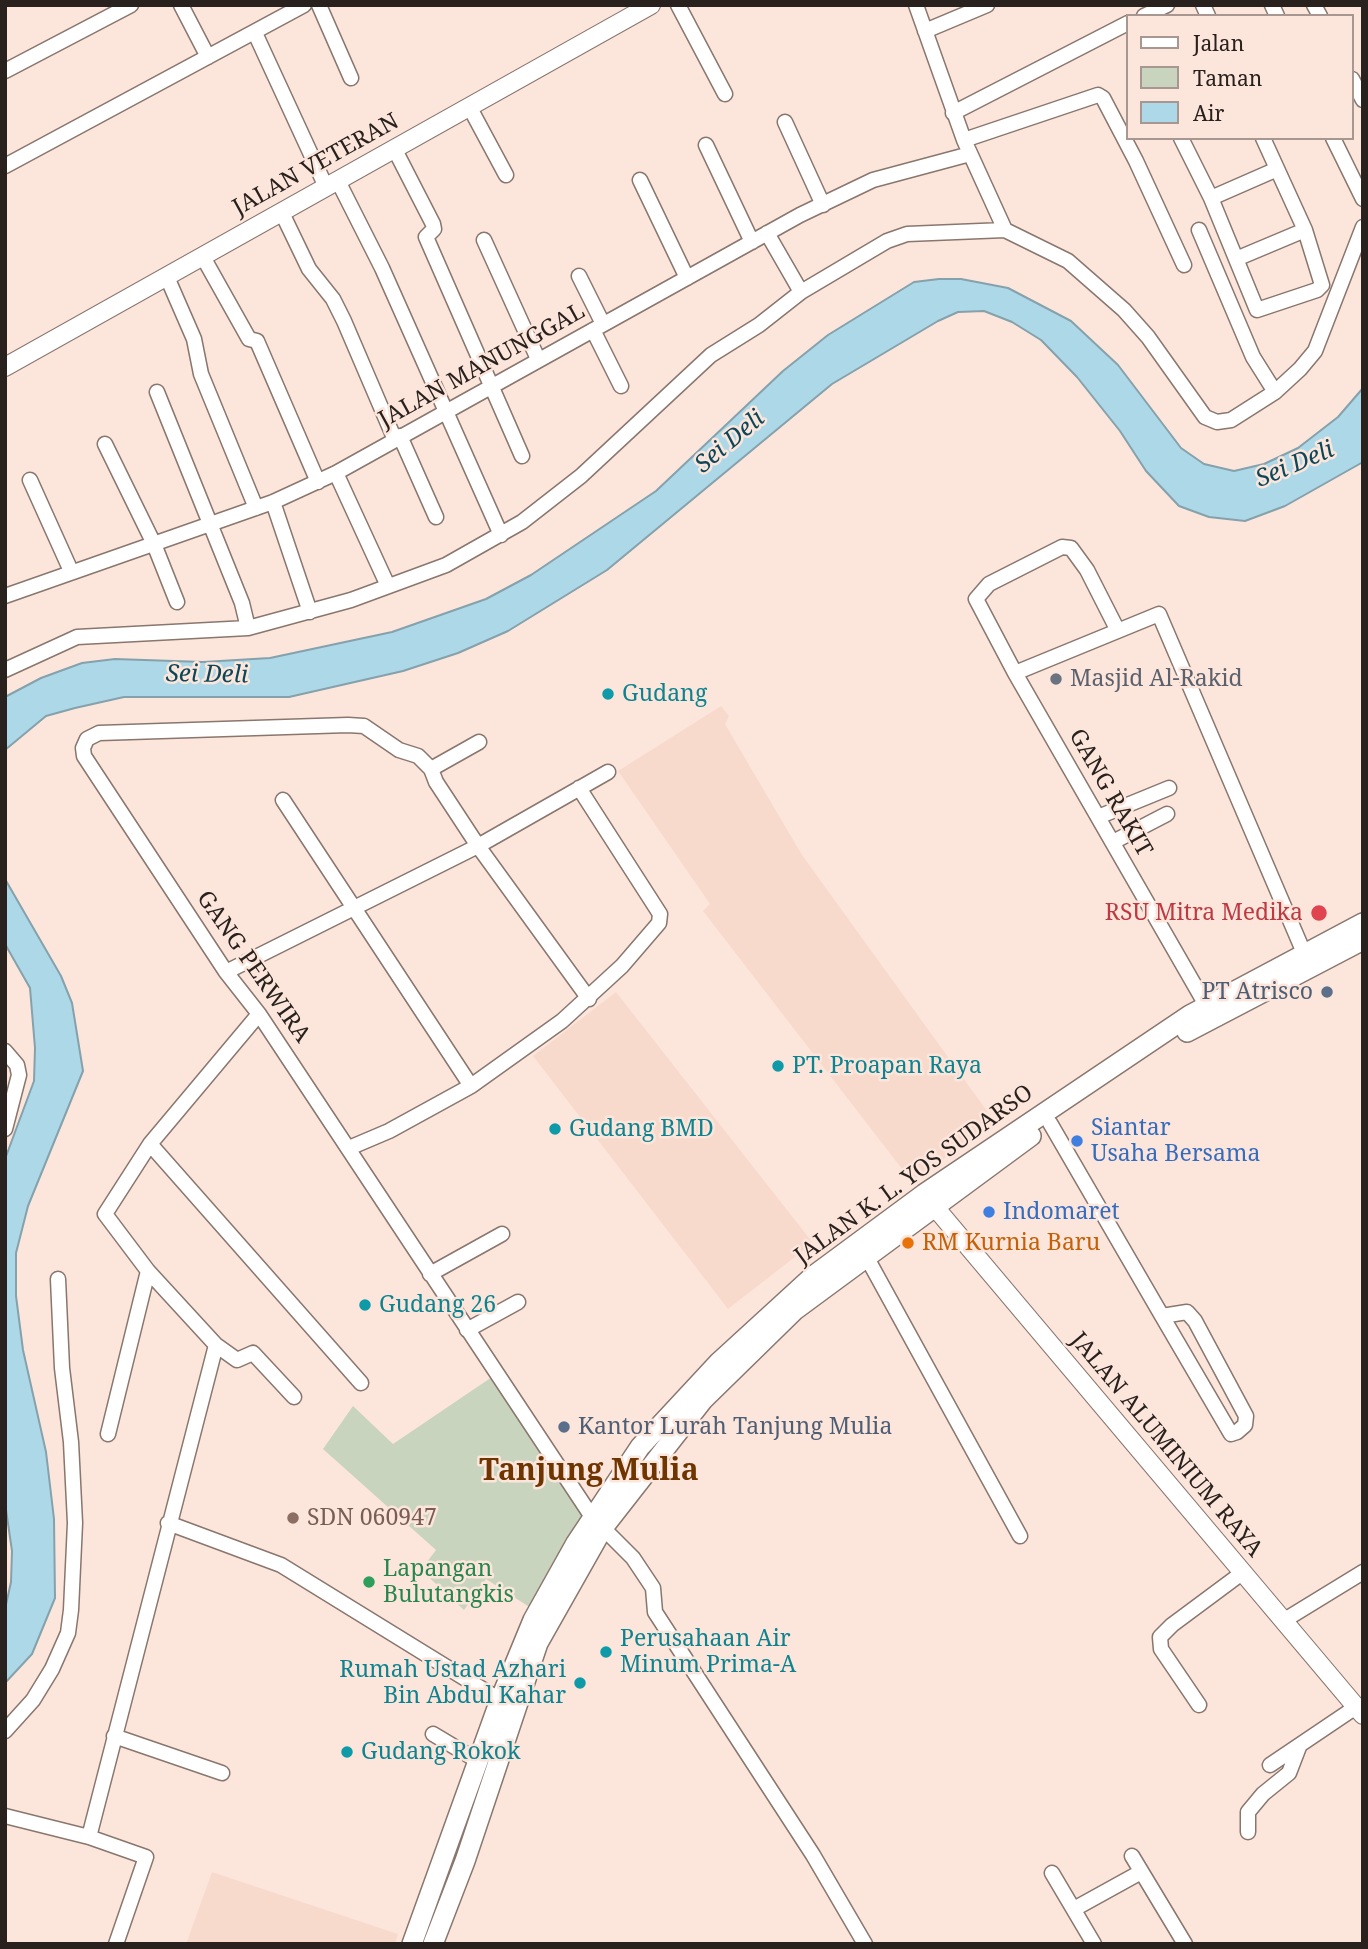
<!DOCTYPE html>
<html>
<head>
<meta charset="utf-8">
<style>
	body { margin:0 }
	#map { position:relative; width:1368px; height:1949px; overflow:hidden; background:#fce6dc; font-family:"Noto Serif",serif }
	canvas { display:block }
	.frame { position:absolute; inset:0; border:7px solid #29211d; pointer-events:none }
	.legend { position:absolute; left:1126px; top:14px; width:228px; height:126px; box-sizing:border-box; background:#fce6dc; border:2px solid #a89790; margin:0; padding:9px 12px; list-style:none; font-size:21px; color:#29211d }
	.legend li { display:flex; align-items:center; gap:14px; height:35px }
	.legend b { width:35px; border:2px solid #a89790 }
</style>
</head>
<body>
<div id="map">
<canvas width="1368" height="1949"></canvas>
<div class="frame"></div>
<ul class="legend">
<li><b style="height:9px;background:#fff"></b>Jalan</li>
<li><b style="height:19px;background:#c8d4bd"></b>Taman</li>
<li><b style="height:19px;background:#add8e8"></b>Air</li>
</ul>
</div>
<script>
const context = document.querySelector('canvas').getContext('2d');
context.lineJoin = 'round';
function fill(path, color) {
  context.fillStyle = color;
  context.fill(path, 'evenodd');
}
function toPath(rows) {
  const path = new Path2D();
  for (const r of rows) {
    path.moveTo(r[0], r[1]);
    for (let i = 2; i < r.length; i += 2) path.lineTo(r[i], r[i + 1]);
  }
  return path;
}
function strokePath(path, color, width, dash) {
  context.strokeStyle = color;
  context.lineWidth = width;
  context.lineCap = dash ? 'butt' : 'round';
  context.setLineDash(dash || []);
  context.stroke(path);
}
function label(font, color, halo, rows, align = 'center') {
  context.font = font + ' "Noto Serif",serif';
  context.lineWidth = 5;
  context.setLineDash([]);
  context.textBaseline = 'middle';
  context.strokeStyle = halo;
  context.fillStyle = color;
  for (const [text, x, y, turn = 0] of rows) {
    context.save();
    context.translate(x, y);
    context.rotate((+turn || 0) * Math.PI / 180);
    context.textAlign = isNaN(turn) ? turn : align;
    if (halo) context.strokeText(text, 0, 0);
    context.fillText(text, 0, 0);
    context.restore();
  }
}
const built = toPath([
	[721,706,729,716,725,724,802,855,995,1122,912,1182,703,911,710,904,618,771],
	[616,992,813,1243,728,1309,533,1056],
	[212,1872,398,1934,395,1944,186,1944]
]);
const green = toPath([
	[492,1377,585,1518,534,1610,486,1579,464,1610,421,1570,436,1550,323,1449,353,1406,393,1444]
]);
const water = toPath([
	[939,279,961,279,1008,288,1071,321,1118,365,1181,448,1204,464,1234,471,1264,464,1298,448,1338,417,1363,388,1363,462,1285,506,1245,521,1209,517,1179,506,1146,471,1120,431,1077,377,1041,340,1012,322,984,311,958,312,938,321,832,384,607,570,508,631,458,653,403,671,289,697,124,697,75,708,46,716,5,750,5,697,41,678,82,663,115,659,203,662,270,658,392,632,486,599,531,575,656,491,783,371,828,335,914,282,939,279],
	[5,879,61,976,72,1003,83,1071,28,1206,16,1253,16,1296,23,1350,46,1452,54,1519,55,1598,32,1654,5,1683,5,1609,11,1582,12,1551,5,1503,5,1159,34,1081,35,1048,30,988,5,944,5,879]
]);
const minor = toPath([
	[181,5,208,57],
	[319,5,351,78],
	[678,5,725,94],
	[916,5,964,140,1005,230,1068,261,1124,310,1148,337,1205,417,1217,422,1231,420,1275,392,1300,369,1315,351,1363,227],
	[1203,5,1208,16],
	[1272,5,1277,16],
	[1314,5,1320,16],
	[1144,16,1167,5],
	[925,31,987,5],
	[255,33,326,187],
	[5,71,131,5],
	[1352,79,1363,100],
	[470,108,506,175],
	[953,113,1128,23],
	[785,122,823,205],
	[1181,138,1211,198,1257,310,1317,290,1322,285,1305,230,1263,138],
	[1333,138,1363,199],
	[964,140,1098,95,1103,98,1136,161,1184,265],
	[706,145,752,242],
	[395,150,433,224,434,229,426,237,522,456],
	[5,166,304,5],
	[640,180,687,278],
	[338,181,382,268,501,535],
	[1211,198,1275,170],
	[282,213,309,269,333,299,344,321,395,440],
	[1199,230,1253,357,1275,392],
	[767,233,801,292],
	[484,240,538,359],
	[203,257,249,339,257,341,318,482],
	[1236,259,1305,230],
	[579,276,603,324],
	[167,277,194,339,201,374,256,508],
	[593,330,621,386],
	[157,392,242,603,248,628],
	[400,436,436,517],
	[105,444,154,544,177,602],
	[336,473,388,586],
	[30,480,71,571],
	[273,502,310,612],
	[5,596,273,502,336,473,800,215,873,180,970,154],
	[1117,629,1087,570,1071,548,1062,547,989,584,976,599,1015,673,1206,1005],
	[5,670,77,637,248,628,351,600,446,565,522,522,581,476,711,355,759,325,801,292,887,241,907,234,1005,230],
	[1015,673,1159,614,1304,953],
	[479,742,431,769,436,782,478,846,589,999],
	[431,769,418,756,399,750,364,726,348,725,99,733,87,739,83,748,84,756,226,972,259,1014,592,1517],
	[283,800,471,1086],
	[1098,817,1169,788],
	[1113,842,1167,814],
	[226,972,478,846,608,772],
	[259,1014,150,1144,105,1214,148,1271,216,1345,237,1360,253,1353,294,1397],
	[5,1051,17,1065,19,1075,5,1129],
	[1050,1123,1162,1316,1231,1434,1237,1432,1245,1425,1246,1416,1195,1321,1187,1312,1162,1316],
	[150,1144,361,1383],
	[349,1148,389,1131,471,1086,562,1021,622,966,659,923,660,914,579,788],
	[866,1256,1020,1536],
	[430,1274,502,1234],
	[467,1330,518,1302],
	[108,1434,148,1271],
	[168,1523,281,1565,500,1700],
	[603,1528,633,1558,653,1588,655,1612,813,1855,865,1944],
	[1283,1621,1363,1572],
	[1199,1705,1161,1649,1160,1637,1172,1625,1242,1573],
	[5,1731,33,1700,52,1669,68,1633,71,1610,75,1523,71,1442,62,1368,58,1279],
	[433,1734,478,1761],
	[114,1736,222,1773],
	[1270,1765,1356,1707],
	[5,1816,89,1837,146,1857,116,1944],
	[1248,1832,1248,1812,1263,1794,1289,1773,1299,1747],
	[89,1837,216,1345],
	[1132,1856,1185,1944],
	[1052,1873,1094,1944],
	[1074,1909,1141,1872]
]);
const major = toPath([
	[5,367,651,5],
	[934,1206,1363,1715]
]);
const highway = toPath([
	[1187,1032,1363,940],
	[412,1944,500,1700,533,1620,576,1543,640,1447,719,1362,813,1276,924,1194,1190,1015,1363,923],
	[433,1944,465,1861,538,1643,603,1528,703,1400,795,1310,1031,1136]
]);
const markers = [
	[1056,679,7,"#6b7280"],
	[608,694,7,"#0f9aa8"],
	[1319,913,9,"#e0444e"],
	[1327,992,7,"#5c6f8a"],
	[778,1066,7,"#0f9aa8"],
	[555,1129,7,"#0f9aa8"],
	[1077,1141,7,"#3f7fe0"],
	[989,1212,7,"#3f7fe0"],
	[908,1243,7,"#e8710a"],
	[365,1305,7,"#0f9aa8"],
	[564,1427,7,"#5c6f8a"],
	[293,1518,7,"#8d6e63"],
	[369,1582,7,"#2e9e5b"],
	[606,1652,7,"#0f9aa8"],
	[580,1683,7,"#0f9aa8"],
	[347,1752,7,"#0f9aa8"]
];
const streetNames = [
	["JALAN VETERAN",316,165,-29],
	["JALAN MANUNGGAL",482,366,-29],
	["GANG RAKIT",1110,793,60],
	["GANG PERWIRA",253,967,55],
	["JALAN K. L. YOS SUDARSO",914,1175,-36],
	["JALAN ALUMINIUM RAYA",1166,1445,50]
];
const worshipNames = [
	["Masjid Al-Rakid",1070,679]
];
const cultureNames = [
	["Gudang",622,694],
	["PT. Proapan Raya",792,1066],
	["Gudang BMD",569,1129],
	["Gudang 26",379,1305],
	["Perusahaan Air",620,1639],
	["Minum Prima-A",620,1665],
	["Rumah Ustad Azhari",566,1670,"right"],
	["Bin Abdul Kahar",566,1696,"right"],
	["Gudang Rokok",361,1752]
];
const healthNames = [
	["RSU Mitra Medika",1303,913]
];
const serviceNames = [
	["PT Atrisco",1313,992],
	["Kantor Lurah Tanjung Mulia",578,1427,"left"]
];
const shopNames = [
	["Siantar",1091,1128],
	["Usaha Bersama",1091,1154],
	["Indomaret",1003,1212]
];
const foodNames = [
	["RM Kurnia Baru",922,1243]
];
const educationNames = [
	["SDN 060947",307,1518]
];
const leisureNames = [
	["Lapangan",383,1569],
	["Bulutangkis",383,1595]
];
const waterNames = [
	["Sei Deli",730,442,-40],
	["Sei Deli",1295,465,-23],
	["Sei Deli",207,675,1]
];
const districtNames = [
	["Tanjung Mulia",589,1471]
];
fill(built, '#f8dacd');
fill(green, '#c8d4bd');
fill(water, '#add8e8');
strokePath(water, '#85a1ab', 2);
strokePath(minor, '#89766d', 17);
strokePath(major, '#89766d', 20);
strokePath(highway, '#89766d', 22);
strokePath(minor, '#fff', 14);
strokePath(major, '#fff', 18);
strokePath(highway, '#fff', 19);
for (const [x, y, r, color] of markers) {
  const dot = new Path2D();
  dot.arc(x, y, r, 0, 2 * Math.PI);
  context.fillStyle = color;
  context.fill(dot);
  strokePath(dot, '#fce6dc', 2.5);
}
label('23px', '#29211d', '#fce6dc', streetNames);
label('23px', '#5b616d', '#fce6dc', worshipNames, 'left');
label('23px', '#0d838f', '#fce6dc', cultureNames, 'left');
label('23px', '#be3a42', '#fce6dc', healthNames, 'right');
label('23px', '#4e5e75', '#fce6dc', serviceNames, 'right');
label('23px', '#366cbe', '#fce6dc', shopNames, 'left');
label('23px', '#c56008', '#fce6dc', foodNames, 'left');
label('23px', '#785e54', '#fce6dc', educationNames, 'left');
label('23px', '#27864d', '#fce6dc', leisureNames, 'left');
label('italic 24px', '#0c4759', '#fce6dc', waterNames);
label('bold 30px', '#6f3500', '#fce6dc', districtNames);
</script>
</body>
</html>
